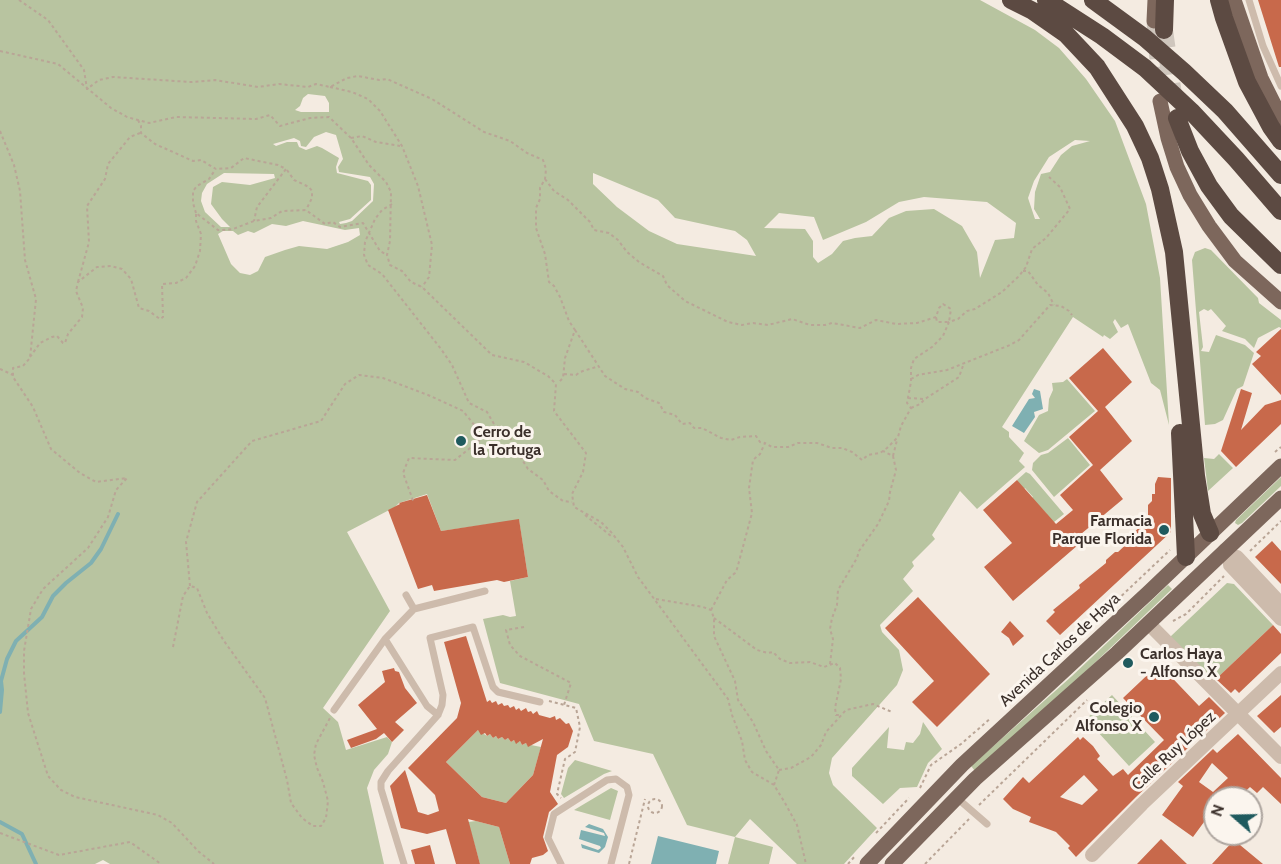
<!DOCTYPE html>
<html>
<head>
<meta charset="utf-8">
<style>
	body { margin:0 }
	#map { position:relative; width:1281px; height:864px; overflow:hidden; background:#f4ebe1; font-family:Cabin,sans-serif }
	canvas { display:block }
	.north { position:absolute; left:1203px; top:786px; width:60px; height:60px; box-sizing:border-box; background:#fbf5ee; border:2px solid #aea6a0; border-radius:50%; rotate:290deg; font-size:16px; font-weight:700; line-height:24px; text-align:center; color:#3b302b }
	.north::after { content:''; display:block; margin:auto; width:21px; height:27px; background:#1f5a5e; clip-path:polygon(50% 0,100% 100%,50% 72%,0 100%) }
</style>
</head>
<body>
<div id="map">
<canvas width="1281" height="864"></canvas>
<div class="north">N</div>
</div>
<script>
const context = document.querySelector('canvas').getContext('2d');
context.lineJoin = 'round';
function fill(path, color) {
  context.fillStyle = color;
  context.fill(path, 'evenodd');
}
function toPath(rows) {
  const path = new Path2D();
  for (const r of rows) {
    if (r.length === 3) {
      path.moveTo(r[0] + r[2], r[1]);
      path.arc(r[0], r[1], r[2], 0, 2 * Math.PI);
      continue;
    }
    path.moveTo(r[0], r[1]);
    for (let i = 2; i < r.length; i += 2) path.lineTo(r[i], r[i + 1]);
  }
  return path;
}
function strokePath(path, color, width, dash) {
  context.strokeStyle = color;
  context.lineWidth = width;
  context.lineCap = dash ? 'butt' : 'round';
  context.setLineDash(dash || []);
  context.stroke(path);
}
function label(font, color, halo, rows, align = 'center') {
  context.font = font + ' Cabin,sans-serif';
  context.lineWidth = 6;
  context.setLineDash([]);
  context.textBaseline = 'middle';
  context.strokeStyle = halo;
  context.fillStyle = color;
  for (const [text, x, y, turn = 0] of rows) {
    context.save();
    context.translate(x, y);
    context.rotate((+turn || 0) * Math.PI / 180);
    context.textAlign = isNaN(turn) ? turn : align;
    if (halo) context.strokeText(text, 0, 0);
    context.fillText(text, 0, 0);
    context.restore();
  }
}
const green = toPath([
	[0,0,980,0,1035,30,1059,48,1086,79,1115,121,1146,204,1160,278,1169,425,1160,390,1151,383,1128,324,1121,328,1115,319,1113,322,1118,332,1110,339,1104,335,1103,337,1073,317,1002,427,1009,432,1009,437,1024,453,1019,461,1025,467,977,509,960,491,932,535,935,539,912,562,914,566,903,579,913,591,880,625,882,632,899,650,903,670,897,685,832,758,829,773,833,785,877,828,844,864,797,864,750,819,735,837,773,847,769,864,728,864,735,837,687,825,653,754,594,741,579,704,500,683,483,619,503,615,510,617,516,616,510,581,528,577,519,520,441,531,427,494,399,503,395,507,347,532,390,611,323,708,338,722,346,750,387,737,392,742,388,754,374,770,367,788,384,864,110,864,103,860,95,864,0,864],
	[308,94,325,96,329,103,329,112,301,112,295,110,300,106,303,98],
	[326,132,336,135,343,159,338,167,339,172,370,177,374,184,373,201,352,221,346,223,340,224,339,222,350,219,371,200,371,185,368,181,337,173,336,167,339,158,322,148,317,146,306,150,299,147,297,142,287,142,276,146,273,144,294,138,300,141,301,146,306,147,314,137],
	[1075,140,1090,141,1072,146,1061,155,1050,172,1041,174,1035,192,1034,209,1040,219,1035,219,1028,198,1034,181,1049,157],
	[224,173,274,174,275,178,250,185,222,182,213,187,211,204,222,219,230,227,221,227,205,212,201,201,202,193,207,184],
	[593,173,658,200,675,218,735,231,747,240,756,256,677,244,649,231,617,207,593,184],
	[924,197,987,202,1016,223,1014,238,995,240,980,278,977,252,962,226,934,209,906,211,889,218,872,236,855,238,843,241,832,254,818,263,813,257,813,241,805,229,764,228,779,213,814,217,823,240,866,222,899,202],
	[303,221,345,230,359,228,360,235,348,242,327,249,299,246,285,250,265,257,258,271,250,275,240,273,231,264,218,234,223,231,233,231,238,235,248,231,254,233,272,224,286,226],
	[1205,248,1211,250,1258,298,1259,303,1281,320,1281,328,1279,327,1258,338,1254,348,1245,339,1222,331,1226,326,1211,309,1208,311,1204,309,1199,312,1203,347,1201,351,1209,352,1216,335,1245,345,1254,353,1243,386,1237,389,1223,420,1215,424,1205,425,1192,260,1195,252],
	[1067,379,1095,411,1048,450,1039,453,1024,441,1039,415,1048,411,1049,399,1053,390,1052,383,1063,382],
	[1068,438,1090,465,1054,497,1032,470,1033,463,1041,455,1048,453],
	[1219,454,1233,468,1208,491,1204,458,1214,459],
	[1026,472,1030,474,1064,514,1049,526,1046,513,1031,499,1033,497,1025,488,1023,490,1017,480],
	[1281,477,1281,486,1242,523,1238,525,1235,523,1236,520],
	[1227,583,1234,584,1273,625,1214,681,1170,637],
	[1168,585,1172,589,1081,676,975,771,971,766,1072,676],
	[1112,695,1155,742,1129,766,1086,719],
	[923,722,942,749,928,763,917,787,900,788,883,804,852,776,852,768,889,727,887,748,904,750,906,742,913,743,920,734],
	[478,730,487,736,490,734,493,738,496,736,498,739,502,737,505,740,508,738,511,742,514,740,516,743,520,741,522,745,526,743,528,746,531,745,541,747,533,775,506,803,482,797,446,762],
	[575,760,612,771,604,774,564,798,561,794,568,768],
	[611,788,618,791,610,820,574,810],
	[476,821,499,827,510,864,480,864,468,822]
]);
const water = toPath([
	[1034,389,1040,391,1043,409,1034,412,1035,417,1024,433,1012,426,1029,399,1035,398,1032,394],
	[589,824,603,829,608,837,605,847,599,853,582,848,581,844,598,850,601,848,600,846,579,839,581,830,605,836,604,833,585,827],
	[658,836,719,851,716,864,651,864]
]);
const stream = toPath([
	[0,712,2,690,1,681,7,659,16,641,42,617,53,596,66,583,91,563,101,549,118,514],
	[0,822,22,834,36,864]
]);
const building = toPath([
	[1258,0,1281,0,1281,67,1279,67],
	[1281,329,1281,395,1252,364,1261,356,1256,352],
	[1103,348,1132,382,1105,407,1132,441,1100,470,1123,499,1081,534,1085,539,1013,601,984,567,1012,543,983,510,1017,480,1056,524,1073,510,1060,495,1093,465,1069,437,1098,411,1069,378],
	[1241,389,1252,393,1241,430,1265,405,1281,400,1281,424,1236,467,1221,451],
	[1158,477,1171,478,1171,532,1060,635,1046,621,1055,612,1053,610,1080,588,1079,585,1106,563,1106,560,1115,552,1118,552,1133,538,1131,537,1133,533,1148,520,1148,505,1152,501,1152,494,1155,494,1155,484],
	[427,495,441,531,519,519,528,577,504,582,497,580,434,591,432,585,418,589,388,510,400,504,399,503],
	[1272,541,1281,551,1281,584,1255,557],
	[918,597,990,674,937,727,912,702,934,681,885,628],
	[1010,621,1024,636,1013,646,1009,638,1001,632],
	[1273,625,1281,634,1281,653,1239,693,1235,689,1231,693,1216,679],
	[466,636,487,702,490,700,492,703,496,701,498,705,502,703,504,706,508,705,510,708,514,706,516,710,519,708,521,711,526,708,528,712,531,711,533,714,537,711,539,715,550,718,555,716,556,720,560,718,566,724,569,723,573,731,568,747,557,755,550,792,558,804,549,812,543,837,548,851,543,855,532,858,530,864,510,864,499,827,468,819,480,864,456,864,446,829,427,834,401,828,390,786,405,770,418,812,428,815,439,811,435,795,408,768,457,718,461,703,444,642],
	[478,730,481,735,485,733,487,736,490,734,493,738,496,736,498,739,502,737,505,740,508,738,511,742,514,740,516,744,520,741,522,745,526,743,528,747,543,739,533,775,506,803,482,797,446,762],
	[1159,664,1199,706,1209,697,1225,713,1136,797,1076,857,1068,848,1070,846,1056,832,1029,822,1031,817,1013,809,1003,799,1023,777,1029,783,1078,737,1080,740,1083,737,1093,746,1100,756,1097,759,1113,776,1123,769,1128,775,1164,740,1123,698],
	[1084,775,1098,790,1082,805,1060,797],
	[394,668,395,671,399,672,405,688,417,703,395,722,404,730,392,742,384,733,376,739,351,748,347,740,377,729,358,705,385,682,382,671],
	[1281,695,1281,727,1274,733,1257,716],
	[1238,734,1281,778,1281,804,1263,787,1257,793,1250,787,1238,798,1215,798,1215,807,1193,837,1162,815,1183,786,1178,782,1213,749,1217,753],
	[1212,763,1228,778,1213,792,1199,782],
	[1161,839,1187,864,1137,864],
	[1234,840,1263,864,1212,864],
	[430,845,435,864,415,864,411,850]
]);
const primaryTunnel = toPath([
	[1154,21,1159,87]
]);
const highwayTunnel = toPath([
	[1164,30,1174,102]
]);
const path = toPath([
	[19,0,48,20,84,70,87,89,99,80,113,77,191,82,215,80,258,87,279,84,308,87,316,84,330,87,347,78,358,76,379,80,387,79,432,99,484,132,510,141,527,153,543,160,546,169,545,179,540,188,540,199,536,208,536,228,545,254,549,282,554,286,560,297,569,321,575,330,565,358,563,378,558,383],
	[0,51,58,64,111,108,127,117,149,123,176,117,256,119,270,115,280,126,310,118,329,117,351,138,369,165,386,182,391,192,390,241,387,255,390,265,402,271,411,282,422,287,492,355,524,362,548,376,556,384,554,411,586,453,583,472,572,494,574,507,601,522,611,532,623,547,638,577,728,699,732,715,742,741,745,760,752,772,774,785,785,803,797,825,806,864],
	[330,87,352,92,368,99,380,111,402,146,418,186,432,245,429,277,422,287],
	[138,120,141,126,141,133,155,144,193,161,201,160,216,169,231,168,244,158,278,165,286,169,257,207,254,221],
	[0,131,14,165,20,191,25,260,36,299,30,358,23,366,13,368,13,377,33,407,51,449,80,473,96,482,127,478,116,490,108,517,88,548,43,589,31,609,24,651,24,673,28,713,48,776,61,790,75,797,158,815,172,823,198,851,214,864],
	[351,138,362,136,376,142,400,146],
	[287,170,294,180,309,187,312,191,312,198,306,210],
	[545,179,554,191,568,200,590,222,594,230,609,233,618,240,627,252,639,262,663,276,667,285,685,301,728,322,742,325,753,323,768,325,792,319,810,325,825,325,832,323,860,328,876,320,896,324,917,323,936,317,939,308,943,304,951,309,949,322,937,322,936,317],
	[392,204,382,210,375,219,365,242,364,255,368,265,382,274,441,349,452,365,469,403,487,412,494,424,511,439,512,446,520,450,521,458,528,469,543,480,549,491,563,501,572,502],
	[196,213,193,203,193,191,197,186,209,179,215,170],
	[1023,271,1028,271,1038,285,1048,293,1054,305],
	[78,282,89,242,87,206,105,179,108,164,130,137,140,133],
	[575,330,605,376,625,389,638,392,645,398,659,403,664,412,675,415,682,424,690,423,694,428,702,428,721,438,731,440,740,437,756,436,760,442,765,443],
	[30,357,40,343,52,337,57,336,63,343,65,343,68,334,82,317,83,308,76,291,78,282,97,267,111,266,122,269,131,279,139,308,149,311,160,319,163,317,162,284,176,283,186,278,195,266,200,251,201,234,196,221,196,213,218,230,222,230,233,229,254,221,271,218,282,211,306,210,325,224,333,222,340,227,363,223,380,251,387,255],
	[0,369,13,375],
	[564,374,576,375,580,372,599,366],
	[911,379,918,375,947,370,1010,345,1019,340,1050,305,1061,306,1069,311,1072,315],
	[908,398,925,399],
	[911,408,920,404,925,399,959,377,964,363],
	[1275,452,1281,447],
	[893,456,897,440],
	[585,515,611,536],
	[1250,551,1281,521],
	[190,586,186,542,197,502,252,441,321,421,345,384,359,375,383,378,428,395,463,411,484,437,455,460,409,458,403,473,414,503],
	[656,599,703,607,711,610,714,618,714,636,735,681,738,700,753,722,766,751,779,770,774,785],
	[711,610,727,580,735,573,737,569,752,513,749,488,753,460,760,454,765,443,772,447,788,447,798,443,817,443,832,448,842,448,852,452,862,460,868,455,880,453,887,448,898,437,901,426,911,408,907,403,911,382,911,368,914,359,932,347,943,336,949,322,958,319,967,311,975,309,1002,292,1019,276,1026,267,1032,249,1046,238,1070,209,1060,187,1049,177],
	[714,618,757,650,768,653,773,652,780,659,790,663,810,662,824,667,835,663,840,668,841,679,835,708,836,715,841,715],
	[1173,621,1186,614,1224,576],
	[524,627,506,630,510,645,520,656,571,683,564,705],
	[1070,645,1090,620,1115,602,1170,550],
	[173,647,183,596,190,586,197,588,207,613,224,641,265,698,287,780,291,803,302,818,313,826,321,826,326,818,328,801,323,782,317,768,314,755,316,744,330,718],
	[830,664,833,639,830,629,832,618,837,605,838,590,857,558,859,551,878,524,889,501,890,492,896,470,893,456,883,451],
	[549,701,576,708,580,727,575,752,565,759,557,794,561,798],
	[779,770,791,768,811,757,821,745,826,732,846,710,873,704,892,712],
	[920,788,931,765,961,744,991,718],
	[655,806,7],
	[979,805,1087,700],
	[0,833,59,855,130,842,161,864],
	[876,833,909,798],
	[629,864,645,799],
	[848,864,856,855],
	[925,864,969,819]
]);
const lane = toPath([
	[1249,0,1263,46,1281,86],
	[406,595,414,609],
	[385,639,414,609,485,591],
	[334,710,385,639,427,706,438,715],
	[957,798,987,824],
	[404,864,381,789,381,782,388,771,438,715,442,705,443,695,430,638,473,627,493,687,498,692,540,702],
	[561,864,548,838,554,814,607,780,616,779,627,787,629,795,611,864]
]);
const street = toPath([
	[1225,550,1230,556,1237,557,1281,604],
	[1230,556,1230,565,1281,619],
	[1148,623,1281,757],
	[1092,855,1142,804,1281,673]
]);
const primary = toPath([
	[1234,0,1261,78,1281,118],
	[1154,21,1155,0],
	[1160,101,1168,138,1177,167,1190,195,1209,226,1235,261,1281,302],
	[867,864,962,765,1149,592,1281,466],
	[892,864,975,779,1117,653,1281,498]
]);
const highway = toPath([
	[1011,0,1033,11,1066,34,1097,67,1135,126,1150,158,1160,189,1174,252,1196,476,1202,514,1210,533],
	[1046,0,1102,36,1145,68,1191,111,1236,159,1281,211],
	[1093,0,1145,38,1184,72,1225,111,1281,175],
	[1219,0,1224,18,1247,82,1271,127,1281,141],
	[1164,30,1165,0],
	[1177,118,1190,151,1209,186,1231,216,1281,265],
	[1180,433,1186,557]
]);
const markers = [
	[461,441,6,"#1f5a5e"],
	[1164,530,6,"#1f5a5e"],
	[1128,663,6,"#1f5a5e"],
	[1154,717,6,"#1f5a5e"]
];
const poiNames = [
	["Cerro de",473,432],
	["la Tortuga",473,450],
	["Farmacia",1152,521,"right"],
	["Parque Florida",1152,539,"right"],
	["Carlos Haya",1140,654],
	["- Alfonso X",1140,672],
	["Colegio",1142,708,"right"],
	["Alfonso X",1142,726,"right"]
];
const streetNames = [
	["Avenida Carlos de Haya",1060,650,-43],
	["Calle Ruy López",1174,751,-43]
];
fill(green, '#b8c4a0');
fill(water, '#7fb0b2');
strokePath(stream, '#7fb0b2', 4);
fill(building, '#c8694b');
strokePath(primaryTunnel, '#cfc6bd', 15, [15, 8]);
strokePath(highwayTunnel, '#cfc6bd', 18, [18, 9]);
strokePath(path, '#b9a596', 2, [3, 3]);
strokePath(lane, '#cdbbac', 7);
strokePath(street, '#cdbbac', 14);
strokePath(primary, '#7d675c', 15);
strokePath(highway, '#5c4a42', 18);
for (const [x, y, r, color] of markers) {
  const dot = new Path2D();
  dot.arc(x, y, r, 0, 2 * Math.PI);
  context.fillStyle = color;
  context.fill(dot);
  strokePath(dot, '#fbf5ee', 2);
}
label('bold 16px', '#3b302b', '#fbf5ee', poiNames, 'left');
label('16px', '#3b302b', '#fbf5ee', streetNames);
</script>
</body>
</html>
